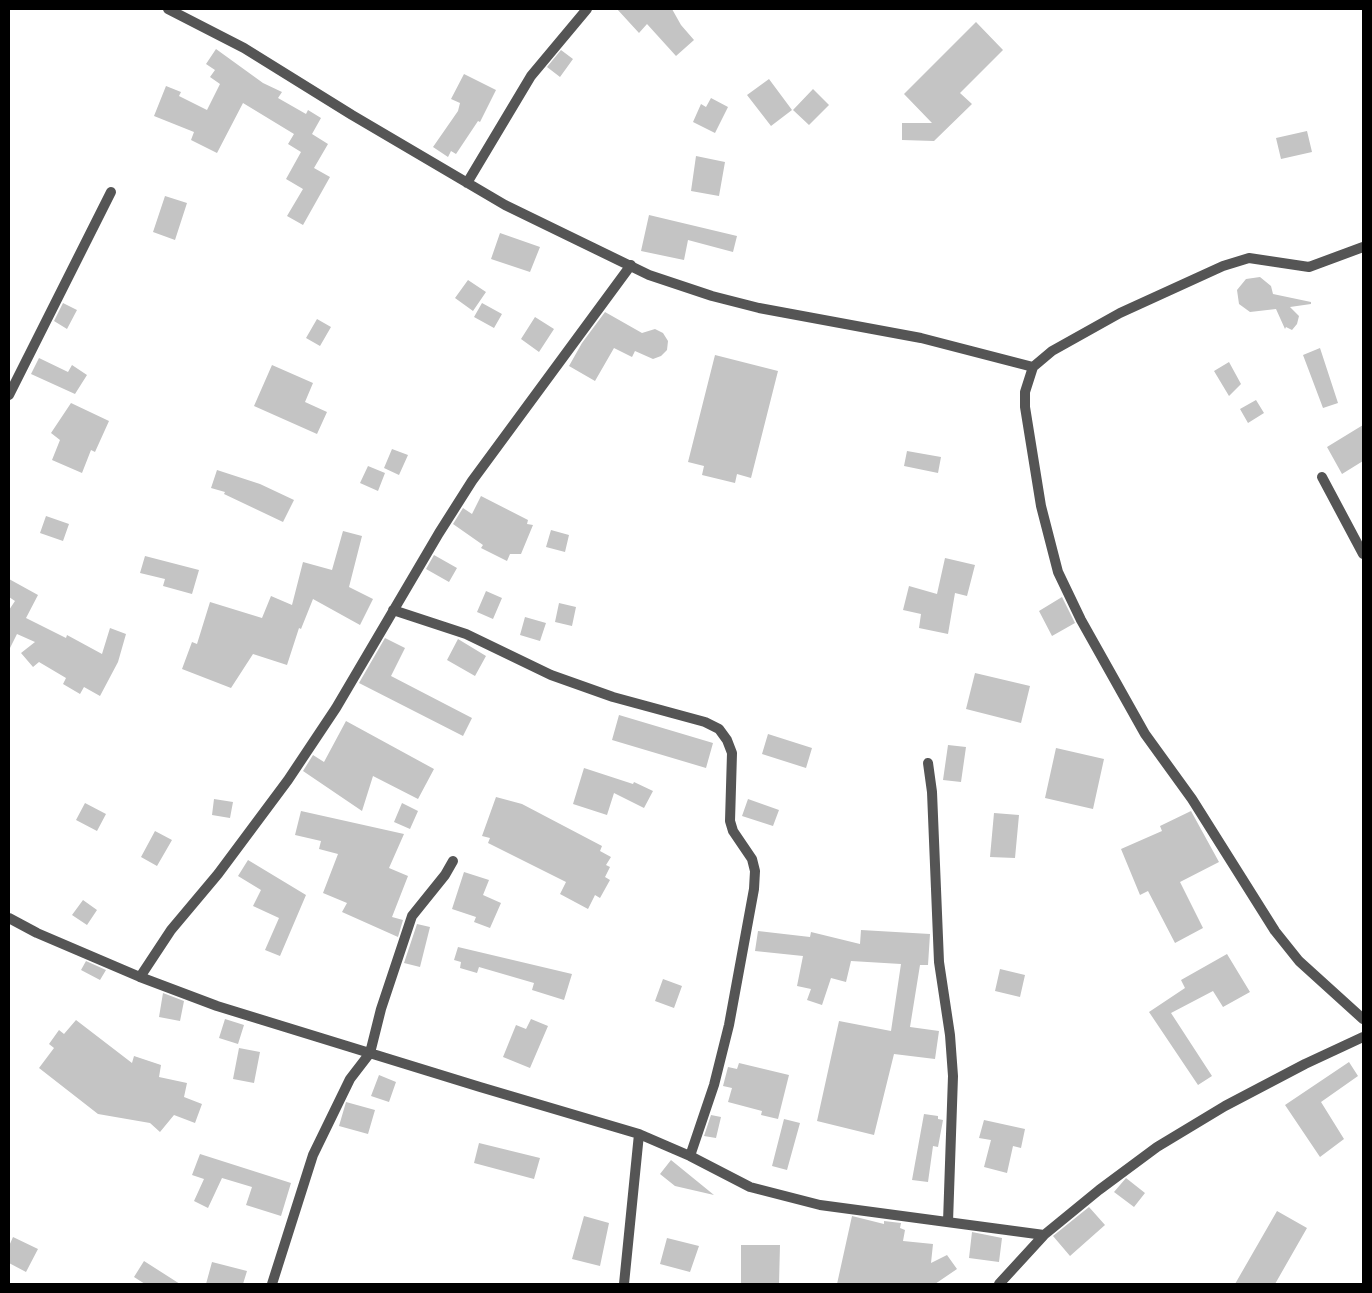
<!DOCTYPE html>
<html>
<head>
<meta charset="utf-8">
<style>
	body { margin:0 }
	#map { position:relative; width:1372px; height:1293px; overflow:hidden; background:#fff; font-family:"PT Sans",sans-serif }
	canvas { display:block }
	.frame { position:absolute; inset:0; border:10px solid #000; pointer-events:none }
</style>
</head>
<body>
<div id="map">
<canvas width="1372" height="1293"></canvas>
<div class="frame"></div>
</div>
<script>
const context = document.querySelector('canvas').getContext('2d');
context.lineJoin = 'round';
function fill(path, color) {
  context.fillStyle = color;
  context.fill(path, 'evenodd');
}
function toPath(rows) {
  const path = new Path2D();
  for (const r of rows) {
    path.moveTo(r[0], r[1]);
    for (let i = 2; i < r.length; i += 2) path.lineTo(r[i], r[i + 1]);
  }
  return path;
}
function strokePath(path, color, width, dash) {
  context.strokeStyle = color;
  context.lineWidth = width;
  context.lineCap = dash ? 'butt' : 'round';
  context.setLineDash(dash || []);
  context.stroke(path);
}
const building = toPath([
	[617,9,672,9,681,25,694,40,676,56,647,24,639,33],
	[976,22,1003,50,960,93,972,104,934,141,902,140,902,123,932,123,904,94],
	[216,49,263,83,282,92,278,98,306,114,308,110,321,118,312,134,328,144,314,168,330,177,303,225,287,216,303,189,286,179,301,152,288,144,294,134,243,103,217,153,191,140,194,132,154,116,166,86,181,92,179,96,207,110,220,84,210,77,215,70,206,64],
	[561,50,573,59,560,77,547,67],
	[464,74,496,90,480,122,478,121,456,154,451,151,448,157,433,147,458,111,460,103,451,99],
	[769,79,792,110,771,126,747,95],
	[813,89,829,105,809,125,793,110],
	[711,98,728,107,715,133,693,122,701,104,706,107],
	[1307,131,1312,152,1281,159,1276,138],
	[696,156,725,162,719,196,691,191],
	[165,196,187,203,175,240,153,232],
	[649,215,737,236,733,252,688,240,684,260,641,251],
	[500,233,540,247,530,272,491,259],
	[1260,277,1271,286,1273,294,1311,302,1311,304,1290,307,1299,316,1297,324,1292,330,1286,327,1285,329,1276,309,1250,312,1239,304,1237,290,1246,279],
	[468,280,486,292,473,311,455,298],
	[63,303,77,310,67,329,54,321],
	[482,303,502,314,494,328,474,317],
	[605,312,642,333,655,329,663,333,668,341,667,350,661,356,653,359,635,351,632,357,614,348,595,381,569,366,582,343],
	[535,317,554,329,539,352,521,339],
	[317,319,331,327,320,346,306,338],
	[1320,348,1338,403,1323,408,1303,355],
	[715,355,778,371,751,478,737,474,735,483,702,475,704,466,688,462],
	[39,358,68,372,72,365,87,375,75,394,31,374],
	[1229,362,1241,384,1229,396,1214,371],
	[272,365,313,383,305,402,327,412,317,434,254,406],
	[1256,400,1264,413,1248,423,1240,409],
	[71,403,109,421,95,452,91,450,82,473,52,460,60,440,51,433],
	[1363,425,1363,461,1342,474,1327,447],
	[392,449,408,455,399,475,384,468],
	[907,451,941,457,938,473,904,466],
	[368,466,385,473,378,491,360,483],
	[217,470,260,484,294,500,283,522,224,494,225,492,211,488],
	[481,496,528,520,527,524,533,525,521,554,510,554,507,561,481,548,483,545,453,524,463,508,472,514],
	[46,516,69,524,63,541,40,533],
	[551,530,569,535,565,552,546,547],
	[343,531,362,536,349,587,373,599,360,625,313,599,301,629,299,628,287,665,253,654,231,688,182,669,192,642,197,644,210,602,262,618,271,596,292,605,303,562,332,570],
	[434,555,457,568,449,582,426,569],
	[145,556,199,570,192,594,163,586,165,579,140,573],
	[945,558,975,565,967,596,955,593,948,634,919,628,921,614,903,610,909,586,937,594],
	[9,579,38,595,26,618,66,638,67,635,102,654,110,628,126,634,118,662,100,696,84,687,80,694,63,684,66,678,39,662,33,667,21,653,35,642,17,634,9,650,9,610,15,601,9,597],
	[486,591,502,598,493,619,477,612],
	[1062,597,1075,623,1052,636,1039,611],
	[559,603,576,607,572,626,555,622],
	[525,617,546,623,540,641,520,635],
	[385,638,405,648,391,676,472,718,463,736,359,683],
	[458,639,486,656,475,676,447,660],
	[975,673,1030,686,1021,723,966,709],
	[619,715,713,743,706,768,612,740],
	[346,721,434,769,418,799,373,776,362,811,303,771,313,755,324,762],
	[768,734,812,748,806,768,762,754],
	[948,745,966,747,961,782,943,780],
	[1056,748,1104,759,1093,809,1045,798],
	[584,768,633,784,634,782,653,791,644,808,614,793,607,815,573,804],
	[496,797,522,804,602,846,600,851,611,857,606,865,610,867,605,877,610,880,600,898,595,895,588,909,560,894,566,882,488,843,490,838,482,836],
	[214,799,233,802,230,818,212,815],
	[748,799,779,810,773,826,742,816],
	[85,803,106,814,97,831,76,820],
	[402,803,418,811,410,829,394,822],
	[301,811,404,834,389,868,408,876,392,917,403,920,398,937,342,912,347,903,323,893,338,854,319,849,321,841,295,835],
	[1191,811,1219,862,1180,882,1203,928,1175,943,1148,891,1140,895,1121,849,1162,831,1160,826],
	[994,813,1019,815,1015,858,990,857],
	[155,831,172,840,157,866,141,857],
	[248,860,306,895,280,956,265,950,279,918,253,906,261,890,238,876],
	[464,872,489,880,483,895,501,903,490,928,474,922,476,917,452,909],
	[83,900,97,910,87,925,72,915],
	[417,924,430,927,420,967,404,963],
	[861,930,930,934,928,965,920,965,910,1027,939,1031,935,1059,894,1054,874,1135,817,1121,839,1021,891,1031,901,964,851,961,846,982,831,978,822,1005,807,1000,811,989,797,986,803,956,755,951,758,931,810,937,811,932,860,944],
	[458,947,572,974,564,1000,532,990,534,983,479,967,477,973,460,968,461,962,454,960],
	[1227,954,1250,992,1223,1007,1213,991,1171,1013,1212,1076,1198,1085,1149,1012,1185,988,1181,980],
	[86,961,106,970,100,980,81,970],
	[1000,969,1025,975,1020,997,995,991],
	[663,979,682,986,674,1008,655,1001],
	[163,993,184,1001,180,1021,159,1017],
	[225,1019,244,1025,238,1044,219,1038],
	[531,1019,548,1026,530,1068,503,1057,516,1025,526,1029],
	[76,1020,132,1063,134,1056,161,1065,159,1077,187,1083,184,1097,202,1104,195,1123,174,1115,160,1132,150,1123,98,1114,39,1068,54,1048,49,1044,59,1030,64,1034],
	[239,1048,260,1052,254,1083,233,1079],
	[1349,1062,1358,1076,1321,1102,1344,1139,1320,1157,1285,1105],
	[739,1063,789,1075,778,1119,761,1115,762,1111,728,1102,732,1088,723,1086,728,1067,737,1069],
	[379,1075,396,1082,389,1102,371,1096],
	[346,1102,375,1110,368,1134,339,1126],
	[924,1114,938,1116,938,1119,943,1120,938,1147,933,1146,928,1182,912,1180],
	[711,1115,721,1117,716,1138,704,1136],
	[784,1119,800,1123,787,1170,772,1166],
	[984,1120,1025,1129,1021,1148,1013,1146,1007,1173,984,1167,991,1140,979,1138],
	[479,1143,540,1158,534,1179,474,1163],
	[200,1154,291,1183,281,1216,246,1205,252,1187,222,1178,208,1208,194,1201,204,1179,192,1175],
	[671,1160,714,1195,675,1186,660,1174],
	[1126,1178,1145,1193,1134,1207,1114,1192],
	[1089,1207,1105,1225,1070,1256,1053,1236],
	[1277,1211,1307,1228,1275,1284,1235,1284],
	[584,1216,609,1223,600,1266,572,1259],
	[852,1216,884,1224,884,1221,901,1223,900,1228,905,1230,903,1241,933,1244,931,1263,947,1255,957,1269,935,1284,837,1284],
	[972,1232,1002,1238,999,1262,969,1258],
	[13,1237,38,1249,26,1272,9,1263,9,1246],
	[667,1238,699,1246,690,1272,660,1264],
	[741,1245,780,1245,779,1284,741,1284],
	[144,1261,180,1284,145,1284,134,1277],
	[212,1262,247,1271,243,1284,206,1284]
]);
const street = toPath([
	[168,9,244,48,352,115,505,205,649,275,712,296,759,308,921,338,1033,367,1052,351,1120,313,1223,266,1249,258,1309,267,1363,247],
	[467,183,531,76,587,9],
	[1033,367,1025,392,1025,407,1041,506,1058,572,1081,620,1145,734,1192,799,1275,931,1299,961,1363,1019],
	[9,395,111,192],
	[1322,477,1363,554],
	[393,610,466,634,551,675,613,697,705,722,719,729,727,740,732,753,730,821,733,831,752,859,755,871,754,889,729,1025,714,1085,690,1156],
	[928,763,932,792,939,962,950,1035,953,1076,948,1222],
	[9,918,37,933,140,977,217,1006,480,1087,639,1134,690,1156,750,1187,820,1205,1044,1235],
	[140,977,171,930,218,874,288,780,336,708,439,533,472,481,631,265],
	[272,1284,313,1155,350,1079,370,1053,381,1009,412,916,445,875,453,861],
	[624,1284,639,1134],
	[999,1284,1044,1235,1099,1190,1157,1147,1225,1106,1305,1064,1363,1037]
]);
fill(building, '#c4c4c4');
strokePath(street, '#555', 10);
</script>
</body>
</html>
